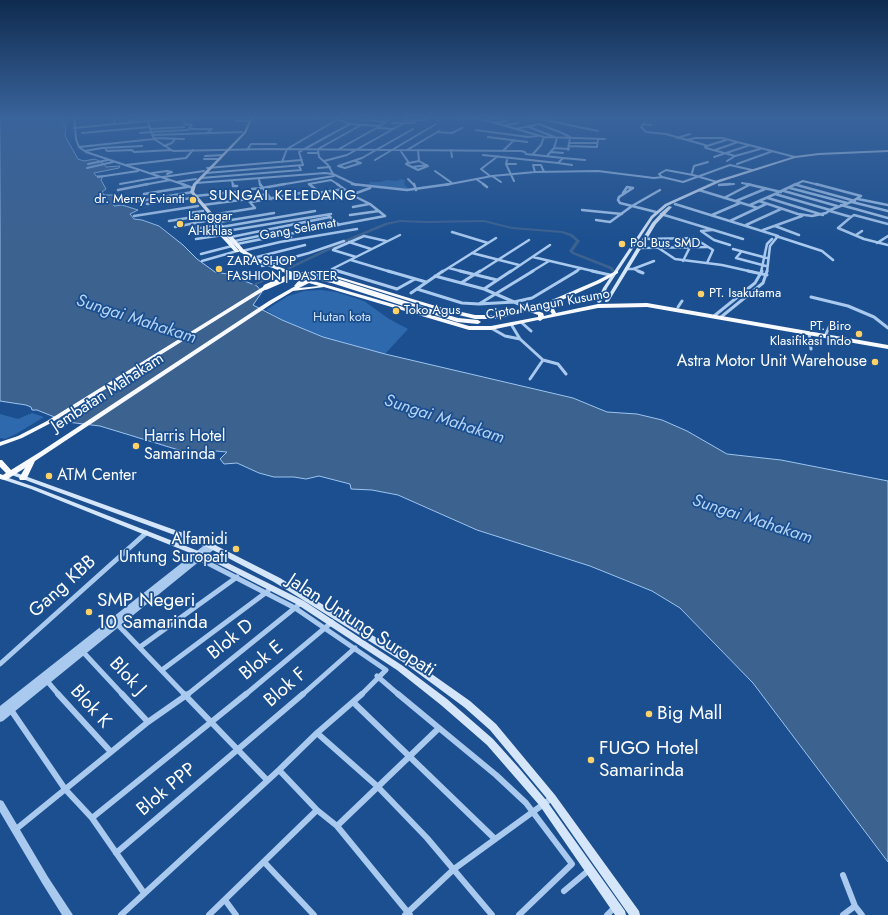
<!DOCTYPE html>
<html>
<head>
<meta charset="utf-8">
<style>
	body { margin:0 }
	canvas { display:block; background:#1b4f8f }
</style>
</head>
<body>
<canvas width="888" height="915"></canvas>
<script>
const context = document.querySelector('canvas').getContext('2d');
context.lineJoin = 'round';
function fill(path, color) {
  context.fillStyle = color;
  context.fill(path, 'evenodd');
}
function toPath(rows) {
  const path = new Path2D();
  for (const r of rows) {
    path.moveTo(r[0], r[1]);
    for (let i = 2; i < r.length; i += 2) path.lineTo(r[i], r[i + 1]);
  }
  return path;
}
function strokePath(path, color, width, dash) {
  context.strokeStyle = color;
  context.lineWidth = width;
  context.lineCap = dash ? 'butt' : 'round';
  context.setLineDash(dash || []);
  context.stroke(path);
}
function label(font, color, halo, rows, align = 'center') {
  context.font = font + ' Jost,sans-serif';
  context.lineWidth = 3.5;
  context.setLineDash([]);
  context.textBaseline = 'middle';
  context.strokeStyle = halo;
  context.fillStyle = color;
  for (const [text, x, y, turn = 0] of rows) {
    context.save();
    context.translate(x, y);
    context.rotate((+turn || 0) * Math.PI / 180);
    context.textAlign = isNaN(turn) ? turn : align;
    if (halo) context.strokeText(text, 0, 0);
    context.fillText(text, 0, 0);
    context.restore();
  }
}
const green = toPath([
	[402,179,405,181,404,184,409,189,368,185,370,184,369,182,381,182,386,180,396,181],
	[321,290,336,292,364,301,389,319,408,329,385,354,323,337,282,320,266,310,288,296,304,291],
	[32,413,44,417,16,434,5,439,0,438,0,414,18,419]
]);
const water = toPath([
	[0,116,61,116,61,120,66,127,65,136,78,159,84,161,95,159,103,163,106,167,120,166,119,168,94,173,96,176,103,176,101,180,106,189,102,192,104,195,116,195,119,199,119,201,113,204,114,206,122,205,138,210,130,214,134,219,142,220,159,226,183,245,197,259,215,272,227,274,257,286,262,292,253,305,282,320,323,337,385,354,573,398,607,412,637,414,662,420,687,431,727,454,781,460,888,481,888,862,753,683,680,608,652,591,590,566,477,530,398,495,372,490,351,489,350,484,319,476,306,479,294,477,274,477,259,473,237,463,224,464,220,459,227,452,216,451,205,458,100,426,67,422,37,410,32,410,31,407,26,405,0,401,0,116]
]);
const canal = toPath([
	[400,220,425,221,484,220,512,227,562,231,572,234,580,241,573,251,574,252,612,267,616,272,613,273,610,269,572,254,569,251,576,241,570,236,562,233,512,229,484,222,425,223,400,222,387,225,349,241,250,288,247,287,347,239,385,223,400,220]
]);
const minorFar4 = toPath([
	[74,116,76,139,79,147,86,152,185,185],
	[146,116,154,139,173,151,267,149,521,151,525,152,526,154,563,158],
	[315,116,315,118],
	[335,116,340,118,346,116],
	[454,116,470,118],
	[526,116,598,131],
	[183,118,185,124,192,125],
	[469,118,485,120,544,137,541,145,533,154],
	[359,119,385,122],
	[129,120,142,119],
	[404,120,416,120,414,123,404,123],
	[416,120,428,119],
	[485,120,498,118],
	[235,121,251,121],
	[645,122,641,127,646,132,666,134,705,145,707,146,705,147,706,148,735,156],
	[494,123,507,121],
	[114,124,115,117],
	[350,124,379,126],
	[643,124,651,125],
	[506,125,518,123],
	[529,127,557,138,554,148,547,156],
	[74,128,198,116],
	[378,128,393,129],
	[150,129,184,127],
	[189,129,212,129,207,133],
	[516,129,539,124,562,133,570,137,568,150],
	[476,130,528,137,537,136],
	[151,132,188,130,192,125],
	[438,132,452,133,462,128],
	[82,133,149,127],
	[140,133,151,132],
	[152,135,242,132],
	[488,137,527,142],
	[544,137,605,139],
	[154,138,184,139],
	[677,138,690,134],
	[687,140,695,138,722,138,795,157],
	[570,143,597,143],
	[164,146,172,143,175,139],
	[569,146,597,147,598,139],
	[707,146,726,140],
	[79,147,154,139],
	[105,148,107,151,132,150,134,152,172,150],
	[554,148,569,149],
	[318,149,361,125],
	[339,149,380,126,389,119,385,116],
	[247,150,251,144,276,144],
	[318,150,319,157,328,165,333,174],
	[400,150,409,163,419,161,418,150],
	[407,150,439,131],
	[451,150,452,157],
	[715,150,738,142],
	[85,151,102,148,142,146],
	[503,151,514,140],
	[551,152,563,153],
	[308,153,317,153],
	[483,155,558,163,563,158,585,160],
	[205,156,223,155],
	[714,157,750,145],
	[204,159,219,159],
	[375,160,436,124],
	[507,160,506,164,514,181],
	[324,161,347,155,404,123,392,123],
	[355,161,361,163,345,168,338,166,362,158,413,129],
	[727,161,735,156,760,149],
	[282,162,287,149,340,118],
	[407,163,406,164,418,170,428,166,419,161],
	[558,163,572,165],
	[88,164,108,160],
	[506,164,516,164],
	[737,164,773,151],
	[126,165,186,158,193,150],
	[413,167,427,165],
	[87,168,113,162],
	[207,168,302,160],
	[318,168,330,167],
	[435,171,452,183],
	[535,172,598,171,654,178,662,177,683,182,730,165,752,170],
	[152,173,167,171,172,172,167,174],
	[206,173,303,165,299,152,350,124,337,119],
	[692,173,694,166,708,162],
	[490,176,481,169,498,156],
	[492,176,501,182],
	[98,177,138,171],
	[163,177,204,171],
	[662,177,659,174,666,170,693,175,717,182],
	[201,178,301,170,299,166],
	[259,179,260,185],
	[408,179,414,185],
	[476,179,485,185],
	[232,181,233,185],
	[177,182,196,179],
	[196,183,325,173,333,174,356,185],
	[742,183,752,185],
	[120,184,159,177],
	[143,185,170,180],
	[279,185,334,176],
	[311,185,309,184,331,180,339,185],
	[445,185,492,176,535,172,533,165,541,165,544,172],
	[719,185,734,184],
	[794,185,803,181,819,185]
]);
const minorFar3 = toPath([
	[182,184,193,188],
	[233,184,233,186,237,186],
	[260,184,271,199],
	[309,184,319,192],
	[352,184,407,190,450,184],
	[414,184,416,190],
	[483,184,487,187],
	[747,184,781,192],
	[796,184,775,194,830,210],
	[816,184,861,196,851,202,830,210],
	[719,185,730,184],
	[797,185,855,201],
	[262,188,285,184],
	[790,188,847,203],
	[252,189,262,188],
	[118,190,148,184],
	[699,190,758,208],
	[784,191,837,206],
	[623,193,627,187,633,188,619,197,618,200,620,203,656,212],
	[144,194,187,187],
	[351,195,370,188],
	[195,196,235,192],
	[247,198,267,194],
	[724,198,749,185],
	[768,198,823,215],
	[320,199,353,196],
	[858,199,888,205],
	[139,201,193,192],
	[736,201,765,189],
	[759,201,798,214,812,216,826,213,830,210],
	[251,202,306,192,310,194,344,189],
	[852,202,888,211],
	[147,204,192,198],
	[675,204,778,236,770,246,767,272],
	[203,205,248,199],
	[750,205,775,194],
	[841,205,888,218],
	[353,207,369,204],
	[582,210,622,214],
	[830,211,851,217,854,215,888,224],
	[189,213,203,211],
	[661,214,743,239],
	[211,215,255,208,242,193],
	[350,215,379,211],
	[712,215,740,203],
	[134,216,198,206],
	[329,216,339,225],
	[851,217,838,228,864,239,888,245],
	[596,220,610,222,632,206,660,190],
	[169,221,206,215],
	[730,221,766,204],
	[213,223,274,213],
	[746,225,781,209],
	[775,226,799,235],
	[175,227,210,220],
	[221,227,315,211],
	[194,229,220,225],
	[712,230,701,231,714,240,730,245],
	[763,230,802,216],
	[226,231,331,214],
	[452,232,488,243],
	[265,235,267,238,385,216,370,204,354,196,337,184],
	[856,235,862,231],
	[776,236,822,251,833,260],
	[231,237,330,217],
	[286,238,291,237,287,234],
	[196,239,223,235],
	[644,239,694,238,713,250,707,263],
	[235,241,273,233],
	[349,242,371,249],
	[877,243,888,236],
	[237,244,267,238],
	[657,247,675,259,722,265,753,272],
	[639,248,707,247],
	[334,249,364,236,386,241],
	[733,249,767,258],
	[333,250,356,257],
	[242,251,280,242,357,229],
	[741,252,736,258,766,266],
	[472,253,519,265],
	[201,254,232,246],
	[533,257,597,272],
	[253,258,305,245],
	[351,260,391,272],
	[202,261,237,251],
	[683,261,690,247],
	[262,266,309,253,344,241],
	[449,268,464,272],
	[332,269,341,272],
	[332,269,400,235],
	[626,269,633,269,654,261],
	[634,269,640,272],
	[442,272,496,238],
	[479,272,529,240],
	[510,272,550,245],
	[531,272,549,261],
	[575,272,581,268],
	[761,272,767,244,772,239]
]);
const minorFar2 = toPath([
	[338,271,397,289,415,279],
	[388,271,426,282],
	[460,271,497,280],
	[592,271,610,275],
	[638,271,643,273],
	[748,271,767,275],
	[435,276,484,289,528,308],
	[461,283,480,271],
	[417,289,462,303,479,304,514,302,532,298,577,271],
	[484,289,511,271],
	[411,293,443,271],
	[811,297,848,306,874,317,888,328],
	[479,304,533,271],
	[678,307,682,301],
	[714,316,755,283,762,271],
	[721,317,763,283,767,271],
	[521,322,531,331],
	[511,324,520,339,543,360],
	[491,328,505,336,520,339],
	[809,333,811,349],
	[826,334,830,325],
	[530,379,543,360,558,364,566,374]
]);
const minorFar1 = toPath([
	[196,557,295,608,386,670,361,695],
	[118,625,185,695],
	[140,647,237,577],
	[84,653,123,695],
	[0,664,146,533],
	[162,670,268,591],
	[377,676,399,695],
	[47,681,59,695],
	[187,695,301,603],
	[245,695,332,622],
	[302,695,355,648]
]);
const minor = toPath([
	[58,694,111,752],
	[122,694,148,722],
	[184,694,267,780],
	[398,694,439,728],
	[353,702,495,839],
	[11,710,65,789,92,818,144,893],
	[317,733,377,786,427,838,492,915],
	[279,770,317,810,337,826,410,915],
	[92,818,246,694],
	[337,826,439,728,496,775,526,803,572,864,519,915],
	[15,830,148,722,188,694],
	[116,853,303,694],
	[265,863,314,915],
	[843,875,855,906,862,915],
	[564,891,589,870],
	[225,900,236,915],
	[121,915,279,770,317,733,362,694],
	[209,915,317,810],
	[405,915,454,869,552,798],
	[607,915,615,907],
	[843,915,855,906]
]);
const tertiary = toPath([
	[207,543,211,543,212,545,216,545,217,547,3,721,0,722,0,706,207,543],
	[0,800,3,801,48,877,73,915,62,915,42,883,0,812,0,800]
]);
const secondary = toPath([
	[888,150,888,152,819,155,795,158,720,182,667,206,653,218,607,288,601,302,599,303,597,302,603,288,651,216,665,204,718,180,795,156,819,153,888,150],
	[669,206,672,207,656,224,609,301,607,302,605,302,605,301,652,223,663,211,669,206],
	[11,471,211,543,280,578,409,658,470,701,496,724,555,795,639,911,640,915,629,915,549,801,490,730,464,707,403,662,274,582,207,547,9,474,8,473,11,471],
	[3,476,35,487,224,561,304,601,403,666,447,699,493,739,519,768,546,800,625,911,626,915,615,915,540,806,487,745,441,705,397,670,298,605,220,565,31,489,1,479,0,478,3,476]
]);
const primary = toPath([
	[251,116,254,116,246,133,196,185,194,192,244,250,261,260,303,276,305,279,299,287,294,286,300,279,299,278,257,262,240,252,190,192,193,184,244,132,251,116],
	[214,227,218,227,239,250,239,252,235,252,214,229,214,227]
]);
const trunk = toPath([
	[616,271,618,271,618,273,600,283,555,303,544,306,554,309,556,313,598,304,647,303,888,345,888,349,647,307,598,308,543,319,540,321,538,320,491,330,469,330,324,287,293,291,273,303,35,461,26,480,20,480,19,478,25,468,6,480,0,479,0,474,3,475,6,473,0,467,0,460,2,460,11,470,40,452,269,301,306,280,310,280,469,326,491,326,538,317,538,315,530,312,530,310,532,309,543,313,544,316,552,314,550,311,539,308,498,319,475,319,435,309,323,274,291,274,291,272,323,272,439,307,475,315,498,315,547,302,596,281,616,271],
	[309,283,319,286,299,288,309,283],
	[266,285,268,286,268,288,51,423,22,438,0,446,0,442,18,436,47,421,266,285],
	[431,310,458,318,478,320,481,322,478,324,457,322,429,313,429,311,431,310]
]);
const trunkBridge = toPath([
	[266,287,289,277,313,276,331,280,431,312]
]);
const markers = [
	[193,200,4,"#ffd166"],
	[180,224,4,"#ffd166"],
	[622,244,4,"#ffd166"],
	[219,269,4,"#ffd166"],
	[701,294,4,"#ffd166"],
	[396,311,4,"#ffd166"],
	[859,334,4,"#ffd166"],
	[875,362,4,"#ffd166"],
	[136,446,4,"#ffd166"],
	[49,476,4,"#ffd166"],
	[236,549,4,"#ffd166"],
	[89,612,4,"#ffd166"],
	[649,714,4,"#ffd166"],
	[591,760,4,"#ffd166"]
];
const farPoinames = [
	["dr. Merry Evianti",185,200,"right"],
	["Langgar",188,217],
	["Al-Ikhlas",188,232],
	["Pol Bus SMD",630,244],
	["ZARA SHOP",227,262],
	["FASHION | DASTER",227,277],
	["PT. Isakutama",709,294],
	["Toko Agus",404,311],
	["PT. Biro",851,327,"right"],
	["Klasifikasi Indo",851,342,"right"]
];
const farStreetnames = [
	["Gang Selamat",298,230,-10],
	["Cipto Mangun Kusumo",548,305,-10]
];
const farParknames = [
	["Hutan kota",342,318]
];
const farQuarternames = [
	["SUNGAI KELEDANG",283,196]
];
const poiNames = [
	["Astra Motor Unit Warehouse",867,362],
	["Harris Hotel",144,437,"left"],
	["Samarinda",144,455,"left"],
	["ATM Center",57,476,"left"],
	["Alfamidi",228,540],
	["Untung Suropati",228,558]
];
const streetNames = [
	["Jembatan Mahakam",108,393,-33]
];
const waterNames = [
	["Sungai Mahakam",136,320,18],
	["Sungai Mahakam",444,420,18],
	["Sungai Mahakam",752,520,18]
];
const nearStreetnames = [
	["Gang KBB",63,587,-42],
	["Jalan Untung Suropati",361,626,33],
	["Blok D",231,640,-39],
	["Blok E",262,661,-40],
	["Blok J",127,677,47],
	["Blok F",286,688,-41],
	["Blok K",90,707,48],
	["Blok PPP",167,790,-40]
];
const nearPoinames = [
	["SMP Negeri",97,601],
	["10 Samarinda",97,623],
	["Big Mall",657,714],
	["FUGO Hotel",599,749],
	["Samarinda",599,771]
];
fill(green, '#2e69ad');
fill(water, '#3c6290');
strokePath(water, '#9cc4f0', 1);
fill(canal, '#3c6290');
strokePath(minorFar4, '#a9c9ee', 2);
strokePath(minorFar3, '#a9c9ee', 2.5);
strokePath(minorFar2, '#a9c9ee', 3);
strokePath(minorFar1, '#a9c9ee', 5);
strokePath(minor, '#a9c9ee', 6);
fill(tertiary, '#a9c9ee');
fill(secondary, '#d6e6fa');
fill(primary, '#f0f6ff');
fill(trunk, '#f8faff');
strokePath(trunkBridge, '#f8faff', 5.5);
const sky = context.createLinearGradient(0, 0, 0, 244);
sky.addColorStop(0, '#0f2b4f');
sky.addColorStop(0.48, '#39639b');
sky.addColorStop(1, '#39639b00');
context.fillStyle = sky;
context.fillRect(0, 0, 888, 244);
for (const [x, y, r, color] of markers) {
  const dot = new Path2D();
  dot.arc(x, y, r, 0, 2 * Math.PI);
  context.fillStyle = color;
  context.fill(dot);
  strokePath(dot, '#1b4f8f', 1.5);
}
label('13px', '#fff', '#1b4f8f', farPoinames, 'left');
label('13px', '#fff', '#1b4f8f', farStreetnames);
label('13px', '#cfe3fa', '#1b4f8f', farParknames);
context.letterSpacing = '1px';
label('15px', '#fff', '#1b4f8f', farQuarternames);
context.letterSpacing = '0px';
label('16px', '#fff', '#1b4f8f', poiNames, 'right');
label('16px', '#fff', '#1b4f8f', streetNames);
label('italic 17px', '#b5d3f5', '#1b4f8f', waterNames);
label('19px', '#fff', '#1b4f8f', nearStreetnames);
label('19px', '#fff', '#1b4f8f', nearPoinames, 'left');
</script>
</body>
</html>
